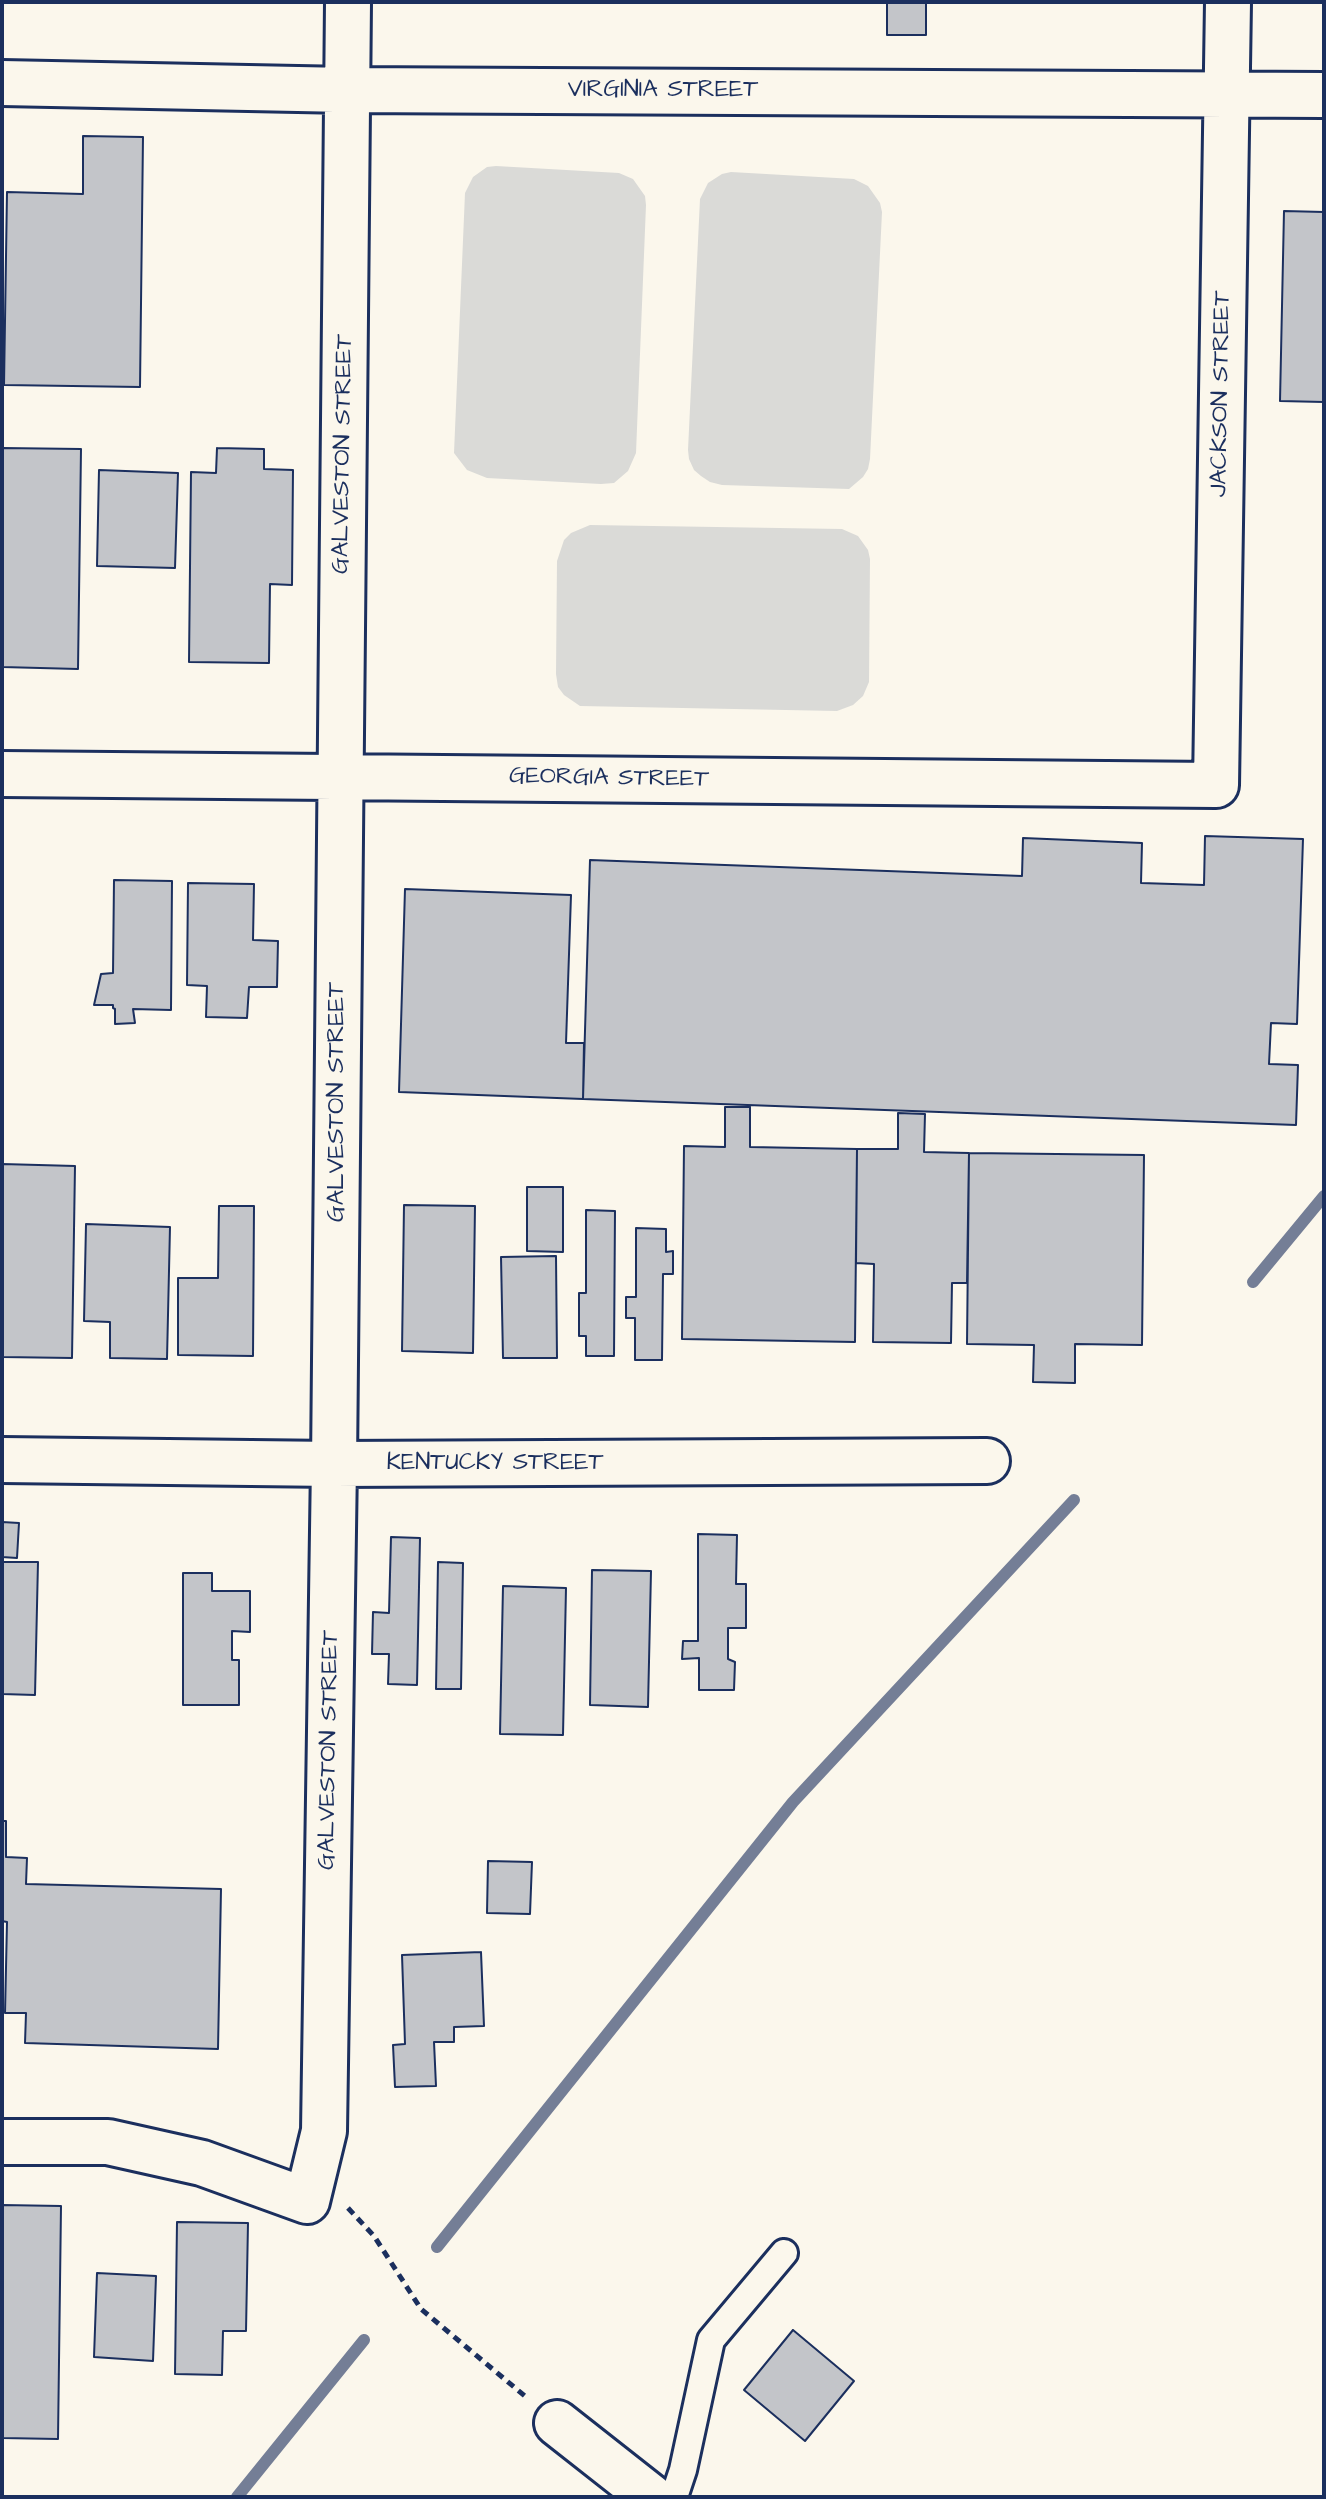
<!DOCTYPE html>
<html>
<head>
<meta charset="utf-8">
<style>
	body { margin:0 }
	#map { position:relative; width:1326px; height:2499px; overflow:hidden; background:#fbf7ec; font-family:"Architects Daughter",sans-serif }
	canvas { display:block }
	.frame { position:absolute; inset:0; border:4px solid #1b2f5e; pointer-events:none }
</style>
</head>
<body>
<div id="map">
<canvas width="1326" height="2499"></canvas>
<div class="frame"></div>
</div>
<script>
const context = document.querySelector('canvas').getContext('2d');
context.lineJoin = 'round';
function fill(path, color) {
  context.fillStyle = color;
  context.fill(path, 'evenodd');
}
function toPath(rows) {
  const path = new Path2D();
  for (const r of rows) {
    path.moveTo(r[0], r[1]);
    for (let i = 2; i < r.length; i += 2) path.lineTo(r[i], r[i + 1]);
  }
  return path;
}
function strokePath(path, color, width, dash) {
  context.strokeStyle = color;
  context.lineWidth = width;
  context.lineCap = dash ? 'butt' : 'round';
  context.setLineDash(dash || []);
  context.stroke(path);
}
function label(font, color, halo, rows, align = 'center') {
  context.font = font + ' "Architects Daughter",sans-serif';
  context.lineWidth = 7;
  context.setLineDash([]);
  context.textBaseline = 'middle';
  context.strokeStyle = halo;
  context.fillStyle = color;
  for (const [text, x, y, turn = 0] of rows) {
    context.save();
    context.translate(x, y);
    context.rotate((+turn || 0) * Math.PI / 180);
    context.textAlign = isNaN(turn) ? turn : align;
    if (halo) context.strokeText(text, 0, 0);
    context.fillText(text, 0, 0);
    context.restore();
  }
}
const green = toPath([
	[496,166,619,173,633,179,645,196,646,205,636,453,628,471,614,483,601,484,487,478,467,470,454,453,465,193,473,177,487,167],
	[731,172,854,179,868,186,880,203,882,212,870,459,868,469,863,477,849,489,722,485,710,482,701,476,694,470,689,459,688,450,700,199,708,183,722,174],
	[590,525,842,529,858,536,868,550,870,559,869,682,863,696,853,705,837,711,580,706,564,695,558,687,556,674,557,561,564,540,571,533]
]);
const stream = toPath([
	[1253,1282,1324,1196],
	[437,2247,793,1802,1074,1500],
	[237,2497,364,2340]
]);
const building = toPath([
	[887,2,926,2,926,35,887,35,887,2],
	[83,136,143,137,140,387,4,385,7,192,83,194,83,136],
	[1284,211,1324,212,1324,402,1280,401,1284,211],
	[2,448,81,449,78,669,2,667,2,448],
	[217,448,264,449,264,469,293,470,292,585,270,584,269,663,189,662,191,472,216,473,217,448],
	[99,470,178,473,175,568,97,566,99,470],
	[1205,836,1303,839,1297,1024,1271,1023,1269,1064,1298,1065,1296,1125,583,1099,590,860,1022,876,1023,838,1142,843,1141,883,1204,885,1205,836],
	[114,880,172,881,171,1010,133,1009,135,1023,115,1024,115,1009,113,1008,113,1005,94,1005,101,974,113,973,114,880],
	[188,883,254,884,253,940,278,941,277,987,249,987,247,1018,206,1017,207,986,187,985,188,883],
	[405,889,571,895,566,1043,584,1043,583,1099,399,1092,405,889],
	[725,1107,750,1107,750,1147,857,1149,855,1342,682,1339,684,1146,725,1147,725,1107],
	[898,1113,925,1114,924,1152,969,1153,967,1283,952,1283,951,1343,873,1342,874,1264,856,1263,857,1149,898,1149,898,1113],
	[969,1153,1144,1155,1142,1345,1075,1344,1075,1383,1033,1382,1034,1345,967,1344,969,1153],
	[2,1164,75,1166,72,1358,2,1357,2,1164],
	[527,1187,563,1187,563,1252,527,1251,527,1187],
	[404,1205,475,1206,473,1353,402,1351,404,1205],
	[219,1206,254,1206,253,1356,178,1355,178,1278,218,1278,219,1206],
	[586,1210,615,1211,614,1356,586,1356,586,1336,579,1336,579,1293,586,1293,586,1210],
	[86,1224,170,1227,167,1359,110,1358,110,1322,84,1321,86,1224],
	[636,1228,666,1229,666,1252,673,1251,673,1274,663,1274,662,1360,635,1360,635,1318,626,1318,626,1297,636,1297,636,1228],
	[556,1256,557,1358,503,1358,501,1257,556,1256],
	[2,1522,19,1523,17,1558,2,1557,2,1522],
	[698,1534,737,1535,736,1584,746,1584,746,1628,728,1628,728,1659,735,1662,734,1690,699,1690,699,1658,682,1659,683,1641,698,1641,698,1534],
	[391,1537,420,1538,417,1685,388,1684,389,1654,372,1654,373,1612,389,1613,391,1537],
	[2,1562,38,1562,35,1695,2,1694,2,1562],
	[438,1562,463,1563,461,1689,436,1689,438,1562],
	[592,1570,651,1571,648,1707,590,1705,592,1570],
	[183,1573,212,1573,212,1591,250,1591,250,1632,232,1631,232,1660,239,1660,239,1705,183,1705,183,1573],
	[503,1586,566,1588,563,1735,500,1734,503,1586],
	[2,1821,6,1821,6,1857,27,1858,26,1884,221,1889,218,2049,25,2043,26,2013,5,2013,7,1922,2,1921,2,1821],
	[488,1861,532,1862,530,1914,487,1913,488,1861],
	[481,1952,484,2026,454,2027,454,2042,434,2042,436,2086,395,2087,393,2045,405,2044,402,1955,481,1952],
	[2,2205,61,2206,58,2439,2,2438,2,2205],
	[177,2222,248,2223,246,2331,223,2331,222,2375,175,2374,177,2222],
	[97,2273,156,2276,153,2361,94,2357,97,2273],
	[793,2330,854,2381,805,2441,744,2390,793,2330]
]);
const path = toPath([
	[348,2208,374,2236,421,2309,526,2397]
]);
const service = toPath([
	[674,2497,683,2470,711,2340,784,2253]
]);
const minor = toPath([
	[2,83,347,90,1324,95],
	[2,774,1216,785,1228,2],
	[2,1460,334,1464,987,1461],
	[2,2142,108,2142,202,2163,307,2201,324,2131,334,1464,348,2],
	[557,2423,651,2497]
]);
const streetNames = [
	["VIRGINIA STREET",663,91],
	["JACKSON STREET",1222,394,-89],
	["GALVESTON STREET",344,454,-89],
	["GEORGIA STREET",609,779,1],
	["GALVESTON STREET",338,1102,-90],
	["KENTUCKY STREET",495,1464],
	["GALVESTON STREET",330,1750,-89]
];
fill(green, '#dadad7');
strokePath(stream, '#747e96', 12);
fill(building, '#c3c5c9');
strokePath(building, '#1b2f5e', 2);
strokePath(service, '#1b2f5e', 32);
strokePath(minor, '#1b2f5e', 50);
strokePath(path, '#1b2f5e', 5, [8, 6]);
strokePath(service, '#fbf7ec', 26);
strokePath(minor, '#fbf7ec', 44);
label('24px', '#1b2f5e', '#fbf7ec', streetNames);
</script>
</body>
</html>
